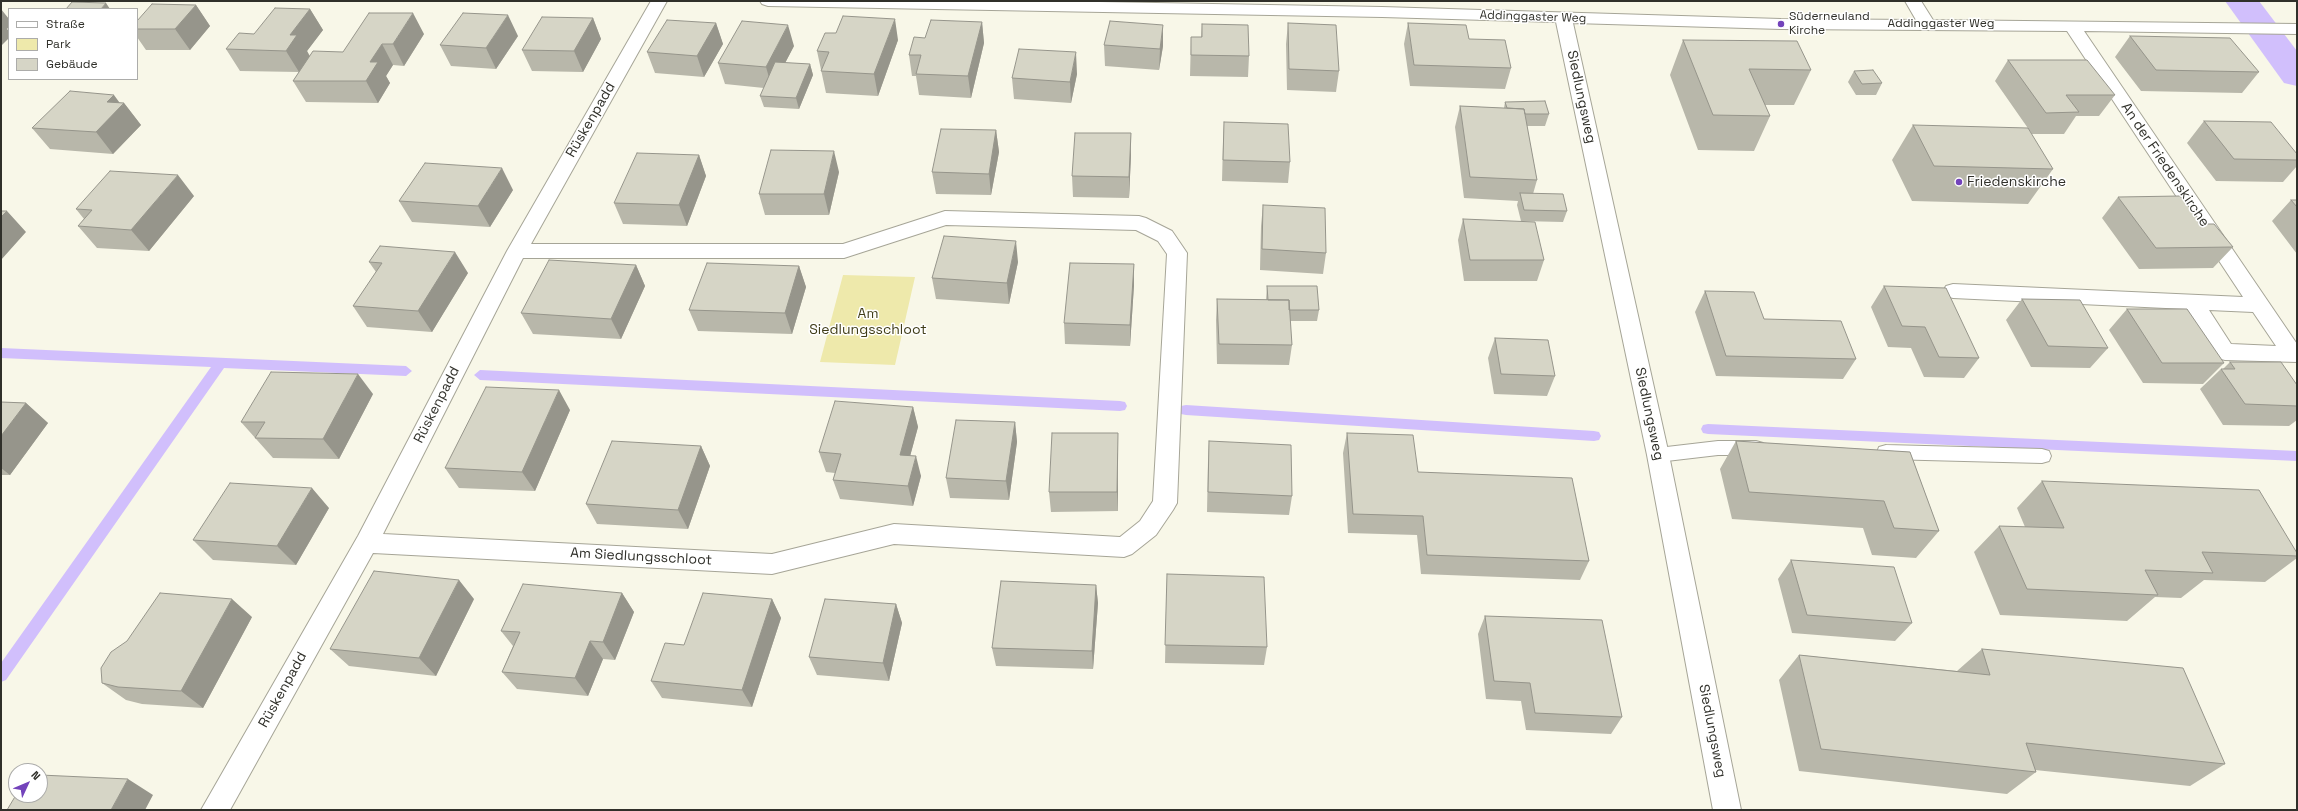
<!DOCTYPE html>
<html>
<head>
<meta charset="utf-8">
<style>
	body { margin:0 }
	#map { position:relative; width:2298px; height:811px; overflow:hidden; background:#f8f7e8; font-family:"Space Grotesk",sans-serif }
	canvas { display:block }
	.frame { position:absolute; inset:0; border:2px solid #30302a; pointer-events:none }
	.legend { position:absolute; left:8px; top:8px; width:130px; height:72px; box-sizing:border-box; background:#fff; border:1px solid #acacaa; margin:0; padding:5px 7px; list-style:none; font-size:12px; color:#30302a }
	.legend li { display:flex; align-items:center; gap:8px; height:20px }
	.legend b { width:20px; border:1px solid #acacaa }
	.north { position:absolute; left:8px; top:763px; width:40px; height:40px; box-sizing:border-box; background:#fff; border:1px solid #acacaa; border-radius:50%; rotate:46deg; font-size:11px; font-weight:700; line-height:16px; text-align:center; color:#30302a }
	.north::after { content:''; display:block; margin:auto; width:14px; height:18px; background:#7343bb; clip-path:polygon(50% 0,100% 100%,50% 72%,0 100%) }
</style>
</head>
<body>
<div id="map">
<canvas width="2298" height="811"></canvas>
<div class="frame"></div>
<ul class="legend">
<li><b style="height:5px;background:#fff"></b>Straße</li>
<li><b style="height:11px;background:#eee9ab"></b>Park</li>
<li><b style="height:11px;background:#d6d5c6"></b>Gebäude</li>
</ul>
<div class="north">N</div>
</div>
<script>
const context = document.querySelector('canvas').getContext('2d');
context.lineJoin = 'round';
function fill(path, color) {
  context.fillStyle = color;
  context.fill(path, 'evenodd');
}
function toPath(rows) {
  const path = new Path2D();
  for (const r of rows) {
    path.moveTo(r[0], r[1]);
    for (let i = 2; i < r.length; i += 2) path.lineTo(r[i], r[i + 1]);
  }
  return path;
}
function strokePath(path, color, width, dash) {
  context.strokeStyle = color;
  context.lineWidth = width;
  context.lineCap = dash ? 'butt' : 'round';
  context.setLineDash(dash || []);
  context.stroke(path);
}
function label(font, color, halo, rows, align = 'center') {
  context.font = font + ' "Space Grotesk",sans-serif';
  context.lineWidth = 3;
  context.setLineDash([]);
  context.textBaseline = 'middle';
  context.strokeStyle = halo;
  context.fillStyle = color;
  for (const [text, x, y, turn = 0] of rows) {
    context.save();
    context.translate(x, y);
    context.rotate((+turn || 0) * Math.PI / 180);
    context.textAlign = isNaN(turn) ? turn : align;
    if (halo) context.strokeText(text, 0, 0);
    context.fillText(text, 0, 0);
    context.restore();
  }
}
const green = toPath([
	[843,275,915,277,895,365,820,362]
]);
const stream = toPath([
	[1,348,406,366,412,371,406,376,224,368,6,680,1,682,1,663,211,367,1,358,1,348],
	[480,370,1120,401,1125,402,1127,406,1125,410,1120,411,480,380,474,375,480,370],
	[1186,405,1594,431,1599,432,1601,436,1599,440,1594,441,1186,415,1181,414,1179,410,1181,406,1186,405],
	[1708,424,2297,451,2297,461,1708,434,1703,433,1701,429,1703,425,1708,424]
]);
const canal = toPath([
	[2225,1,2259,1,2297,51,2297,86,2284,83,2225,1]
]);
const lane = toPath([
	[1718,441,1756,441,1763,443,1765,448,1763,453,1756,455,1718,455,1658,462,1651,460,1649,455,1651,450,1658,448,1718,441],
	[1886,445,2042,449,2049,451,2051,456,2049,461,2042,463,1886,459,1879,457,1877,452,1879,447,1886,445]
]);
const street = toPath([
	[651,1,667,1,531,244,843,244,945,211,1139,216,1146,218,1172,231,1187,253,1177,503,1173,510,1156,535,1132,554,1124,557,894,544,772,574,373,553,230,810,201,810,358,536,507,251,651,1],
	[946,225,1136,230,1158,241,1167,254,1153,501,1140,521,1120,537,894,524,772,554,383,534,523,258,844,258,946,225],
	[760,1,1043,1,1382,7,1781,19,1916,20,1905,1,1921,1,1933,20,2297,24,2297,34,2084,31,2297,344,2297,362,2225,360,2217,358,2187,309,1953,298,1946,296,1943,291,1946,286,1953,284,2243,297,2067,31,1781,29,1573,23,1669,455,1741,810,1713,810,1647,455,1556,22,1382,17,768,6,762,4,760,1],
	[2209,310,2253,312,2276,346,2231,344,2209,310]
]);
const wall = toPath([
	[196,5,210,26,190,50,146,50,137,37,137,21],
	[310,9,323,30,307,51,310,56,343,52,424,34,404,66,393,65,386,76,390,83,378,103,306,102,293,81,299,72,240,71,226,49,254,34],
	[593,18,601,39,583,72,532,71,522,50],
	[982,22,984,43,971,98,919,95,916,76,912,76,909,55],
	[716,23,723,44,704,77,655,73,647,52],
	[1288,23,1339,71,1336,92,1287,90,1286,44],
	[1408,23,1511,68,1505,89,1410,86,1404,44],
	[1202,24,1249,56,1248,77,1190,76,1191,37,1201,37],
	[518,36,496,69,451,66,440,45],
	[2130,36,2259,72,2242,93,2141,91,2115,57],
	[898,40,878,96,826,93,817,51],
	[1683,40,1811,70,1794,105,1765,105,1770,116,1754,151,1698,150,1670,75],
	[1104,45,1163,46,1159,70,1105,66],
	[794,46,785,63,810,64,813,75,799,109,764,107,760,96,764,88,725,84,718,63],
	[2008,60,2115,95,2099,116,2076,116,2064,134,2032,134,1995,81],
	[1854,71,1882,83,1876,95,1856,95,1848,82],
	[1077,74,1071,103,1014,99,1012,78],
	[1505,102,1549,114,1545,126,1527,126,1537,180,1533,194,1567,211,1563,222,1521,221,1517,205,1518,201,1464,198,1455,127,1460,106,1504,108],
	[120,103,124,103,141,125,113,154,50,149,32,128],
	[2204,121,2297,154,2297,166,2283,182,2216,181,2187,143],
	[1224,122,1290,162,1288,183,1222,181,1223,143],
	[1913,125,2053,169,2028,204,1912,201,1892,160],
	[996,130,999,152,991,195,936,194,932,172],
	[1131,133,1131,155,1129,198,1073,197,1072,176],
	[699,155,706,176,687,226,623,224,614,203],
	[839,172,829,215,765,215,759,194],
	[513,190,490,227,412,222,399,201],
	[194,196,149,251,97,248,78,226,84,219,76,209],
	[2118,197,2203,224,2233,247,2213,268,2139,269,2102,218],
	[2291,200,2297,200,2297,254,2272,221],
	[1263,205,1326,253,1323,274,1260,270,1261,226],
	[1463,219,1544,260,1537,281,1464,281,1458,240],
	[380,246,468,273,432,332,367,327,353,306,376,272,369,262],
	[1018,262,1009,304,936,299,932,278],
	[1134,264,1134,285,1130,346,1065,344,1064,323],
	[636,265,645,286,621,339,533,334,521,313],
	[799,266,806,287,792,334,698,331,689,310],
	[1267,286,1319,310,1317,321,1290,321,1292,345,1289,365,1217,364,1216,320,1217,299,1266,300],
	[1884,286,1979,358,1964,378,1924,377,1911,348,1888,347,1871,307],
	[1705,291,1764,319,1856,359,1843,379,1716,376,1695,312],
	[2022,299,2108,348,2090,368,2031,367,2006,320],
	[2127,309,2224,363,2203,384,2143,383,2109,330],
	[1495,338,1555,376,1547,396,1494,394,1488,358],
	[2230,362,2297,385,2297,420,2289,426,2223,425,2200,389,2221,369,2223,369],
	[373,394,339,459,273,458,241,422],
	[1,402,26,403,48,423,10,475,1,475],
	[913,407,918,427,910,456,921,476,913,506,840,499,833,480,835,473,826,472,819,452],
	[570,410,535,491,459,488,445,468],
	[1015,422,1017,442,1009,500,950,498,946,478],
	[1347,433,1418,472,1589,561,1580,580,1421,574,1417,535,1348,533,1343,453],
	[1209,441,1292,496,1289,515,1207,512,1208,461],
	[1736,441,1910,452,1939,531,1916,558,1872,555,1863,528,1732,519,1720,469],
	[701,446,710,466,688,529,597,524,586,504],
	[1118,453,1118,511,1051,512,1049,492],
	[2042,481,2297,553,2297,558,2265,582,2204,580,2181,598,2155,597,2127,621,2000,615,1974,552,1999,526,2025,527,2017,508],
	[329,508,296,565,213,560,193,540],
	[1791,560,1912,623,1895,641,1792,633,1778,579],
	[1167,574,1267,647,1264,665,1165,663],
	[1096,585,1098,603,1093,669,996,666,992,648],
	[622,593,634,612,615,660,603,659,588,696,517,689,502,672,513,646,501,631],
	[474,599,436,676,349,666,330,649],
	[772,599,781,618,752,707,662,698,651,681,684,645],
	[896,604,902,623,889,681,817,675,809,657],
	[1485,616,1622,717,1611,734,1526,730,1521,701,1486,699,1478,634],
	[252,617,203,708,142,704,126,700,102,683],
	[1982,649,2225,764,2190,786,2035,770,2036,772,2007,794,1799,771,1779,680,1799,655,1957,671]
]);
const shadedWall = toPath([
	[106,3,110,9,101,9],
	[196,5,210,26,190,50,175,29],
	[1,9,9,19,9,27,7,29,9,31,9,38,1,46],
	[310,9,323,30,307,51,310,57,299,72,286,51,290,35],
	[413,13,424,34,404,66,393,44],
	[508,15,518,36,496,69,486,48],
	[593,18,601,39,583,72,574,51],
	[895,19,898,40,878,96,874,74],
	[982,22,984,43,971,98,968,76],
	[716,23,723,44,704,77,697,56],
	[788,25,794,46,772,88,766,67],
	[1163,25,1163,46,1159,70,1160,49],
	[382,44,393,65,386,76,390,83,378,103,366,81,370,62],
	[1076,52,1077,74,1071,103,1070,82],
	[810,64,813,75,799,109,796,98],
	[114,95,122,106,124,103,141,125,113,154,96,132,107,102],
	[996,130,999,152,991,195,989,174],
	[1131,133,1131,155,1129,198,1129,177],
	[834,151,839,172,829,215,824,194],
	[699,155,706,176,687,226,679,205],
	[502,168,513,190,490,227,478,206],
	[178,175,194,196,149,251,131,230],
	[7,211,26,232,1,260,1,217],
	[1016,241,1018,262,1009,304,1007,283],
	[455,252,468,273,432,332,418,311],
	[1134,264,1134,285,1130,346,1130,325],
	[636,265,645,286,621,339,611,319],
	[799,266,806,287,792,334,785,313],
	[358,374,373,394,339,459,323,439],
	[559,390,570,410,535,491,522,472],
	[26,403,48,423,10,475,1,468,1,436],
	[913,407,918,427,905,475,900,455],
	[1015,422,1017,442,1009,500,1006,481],
	[1118,433,1118,511,1117,492],
	[701,446,710,466,688,529,678,510],
	[916,456,921,476,913,506,908,486],
	[312,488,329,508,296,565,277,546],
	[459,580,474,599,436,676,419,658],
	[1096,585,1098,603,1093,669,1092,651],
	[622,593,634,612,615,660,603,642],
	[232,599,252,617,203,708,181,691],
	[772,599,781,618,752,707,742,690],
	[896,604,902,623,889,681,883,663],
	[590,641,603,659,588,696,575,678],
	[128,779,153,795,145,810,111,810]
]);
const building = toPath([
	[72,2,106,3,101,9,66,9,72,2],
	[152,4,196,5,175,29,137,29,137,21,152,4],
	[275,8,310,9,290,35,297,35,286,51,226,49,239,33,254,34,275,8],
	[369,13,413,13,393,44,382,44,370,62,378,62,366,81,293,81,313,51,343,52,369,13],
	[463,13,508,15,486,48,440,45,463,13],
	[843,16,895,19,874,74,821,71,829,52,817,51,825,33,836,33,843,16],
	[542,17,593,18,574,51,522,50,542,17],
	[667,20,716,23,697,56,647,52,667,20],
	[931,20,982,22,968,76,916,74,921,55,909,55,914,37,925,38,931,20],
	[742,21,788,25,766,67,718,63,742,21],
	[1110,21,1163,25,1160,49,1104,45,1110,21],
	[1288,23,1336,25,1339,71,1289,69,1288,23],
	[1408,23,1466,25,1469,39,1505,40,1511,68,1414,65,1408,23],
	[1202,24,1248,25,1249,56,1191,55,1191,37,1202,37,1202,24],
	[2130,36,2230,38,2259,72,2156,70,2130,36],
	[1683,40,1797,41,1811,70,1749,69,1770,116,1713,115,1683,40],
	[1019,49,1076,52,1070,82,1012,78,1019,49],
	[2008,60,2087,60,2115,95,2066,95,2079,112,2046,113,2008,60],
	[775,62,810,64,796,98,760,96,775,62],
	[1873,70,1882,83,1862,84,1854,71,1873,70],
	[70,91,114,95,107,102,124,103,96,132,32,128,70,91],
	[1545,101,1549,114,1525,114,1524,109,1507,108,1505,102,1545,101],
	[1460,106,1524,109,1537,180,1470,177,1460,106],
	[2204,121,2271,122,2297,154,2297,160,2234,159,2204,121],
	[1224,122,1288,124,1290,162,1223,160,1224,122],
	[1913,125,2028,128,2053,169,1934,166,1913,125],
	[941,129,996,130,989,174,932,172,941,129],
	[1075,133,1131,133,1129,177,1072,176,1075,133],
	[771,150,834,151,824,194,759,194,771,150],
	[637,153,699,155,679,205,614,203,637,153],
	[425,163,502,168,478,206,399,201,425,163],
	[110,171,178,175,131,230,78,226,92,210,76,209,110,171],
	[1520,193,1563,194,1567,211,1524,210,1520,193],
	[2180,196,2203,224,2214,224,2233,247,2156,248,2118,197,2180,196],
	[2291,200,2297,200,2297,207,2291,200],
	[1263,205,1325,208,1326,253,1262,249,1263,205],
	[1,211,7,211,1,217,1,211],
	[1463,219,1535,222,1544,260,1470,260,1463,219],
	[944,236,1016,241,1007,283,932,278,944,236],
	[380,246,455,252,418,311,353,306,382,263,369,262,380,246],
	[549,260,636,265,611,319,521,313,549,260],
	[707,263,799,266,785,313,689,310,707,263],
	[1070,263,1134,264,1130,325,1064,323,1070,263],
	[1267,286,1317,286,1319,310,1289,310,1289,300,1268,300,1267,286],
	[1884,286,1946,288,1979,358,1939,357,1925,327,1902,326,1884,286],
	[1705,291,1754,292,1764,319,1841,321,1856,359,1726,356,1705,291],
	[1217,299,1289,300,1292,345,1219,344,1217,299],
	[2022,299,2080,300,2108,348,2048,346,2022,299],
	[2127,309,2187,309,2224,363,2162,363,2127,309],
	[1495,338,1548,340,1555,376,1501,374,1495,338],
	[2230,362,2281,362,2297,385,2297,406,2245,404,2221,369,2235,369,2230,362],
	[271,372,358,374,323,439,255,438,265,422,241,422,271,372],
	[486,387,559,390,522,472,445,468,486,387],
	[835,401,913,407,900,455,916,456,908,486,833,480,841,454,819,452,835,401],
	[1,402,26,403,1,436,1,402],
	[956,420,1015,422,1006,481,946,478,956,420],
	[1052,433,1118,433,1117,492,1049,492,1052,433],
	[1347,433,1413,435,1418,472,1572,478,1589,561,1427,555,1423,516,1353,514,1347,433],
	[612,441,701,446,678,510,586,504,612,441],
	[1209,441,1291,445,1292,496,1208,492,1209,441],
	[1736,441,1910,452,1939,531,1894,528,1884,501,1749,492,1736,441],
	[2042,481,2259,490,2297,553,2297,556,2202,552,2213,573,2145,570,2158,595,2027,589,1999,526,2064,528,2042,481],
	[230,483,312,488,277,546,193,540,230,483],
	[1791,560,1894,567,1912,623,1807,615,1791,560],
	[374,571,459,580,419,658,330,649,374,571],
	[1167,574,1264,577,1267,647,1165,645,1167,574],
	[1001,581,1096,585,1092,651,992,648,1001,581],
	[523,584,622,593,603,642,590,641,575,678,502,672,520,632,501,631,523,584],
	[160,593,232,599,181,691,118,687,102,683,101,668,111,652,127,641,160,593],
	[703,593,772,599,742,690,651,681,665,643,684,645,703,593],
	[825,599,896,604,883,663,809,657,825,599],
	[1485,616,1602,620,1622,717,1535,713,1530,683,1494,681,1485,616],
	[1982,649,2183,668,2225,764,2026,743,2036,772,1821,749,1799,655,1990,675,1982,649],
	[40,775,128,779,111,810,7,810,16,795,40,795,40,775]
]);
const markers = [
	[1781,24,4,"#7343bb"],
	[1959,182,4,"#7343bb"]
];
const farStreetnames = [
	["Addinggaster Weg",1533,17,2],
	["Addinggaster Weg",1941,24]
];
const farPoinames = [
	["Süderneuland",1789,17],
	["Kirche",1789,31]
];
const streetNames = [
	["Siedlungsweg",1581,97,78],
	["Rüskenpadd",591,120,-60],
	["An der Friedenskirche",2165,165,56],
	["Rüskenpadd",437,405,-63],
	["Siedlungsweg",1649,414,78],
	["Am Siedlungsschloot",641,557,3],
	["Rüskenpadd",283,690,-61],
	["Siedlungsweg",1712,731,79]
];
const poiNames = [
	["Friedenskirche",1967,182]
];
const parkNames = [
	["Am",868,314],
	["Siedlungsschloot",868,330]
];
fill(green, '#eee9ab');
fill(stream, '#d1bffc');
fill(canal, '#d1bffc');
strokePath(lane, '#a6a597', 2);
strokePath(street, '#a6a597', 2);
fill(lane, '#fff');
fill(street, '#fff');
fill(wall, '#b8b7aa');
fill(shadedWall, '#96958b');
fill(building, '#d6d5c6');
strokePath(building, '#96958b', 1);
for (const [x, y, r, color] of markers) {
  const dot = new Path2D();
  dot.arc(x, y, r, 0, 2 * Math.PI);
  context.fillStyle = color;
  context.fill(dot);
  strokePath(dot, '#fff', 1.5);
}
label('12px', '#30302a', '#fff', farStreetnames);
label('12px', '#30302a', '#fff', farPoinames, 'left');
label('14px', '#30302a', '#fff', streetNames);
label('14px', '#30302a', '#fff', poiNames, 'left');
label('14px', '#403d18', '#fff', parkNames);
</script>
</body>
</html>
